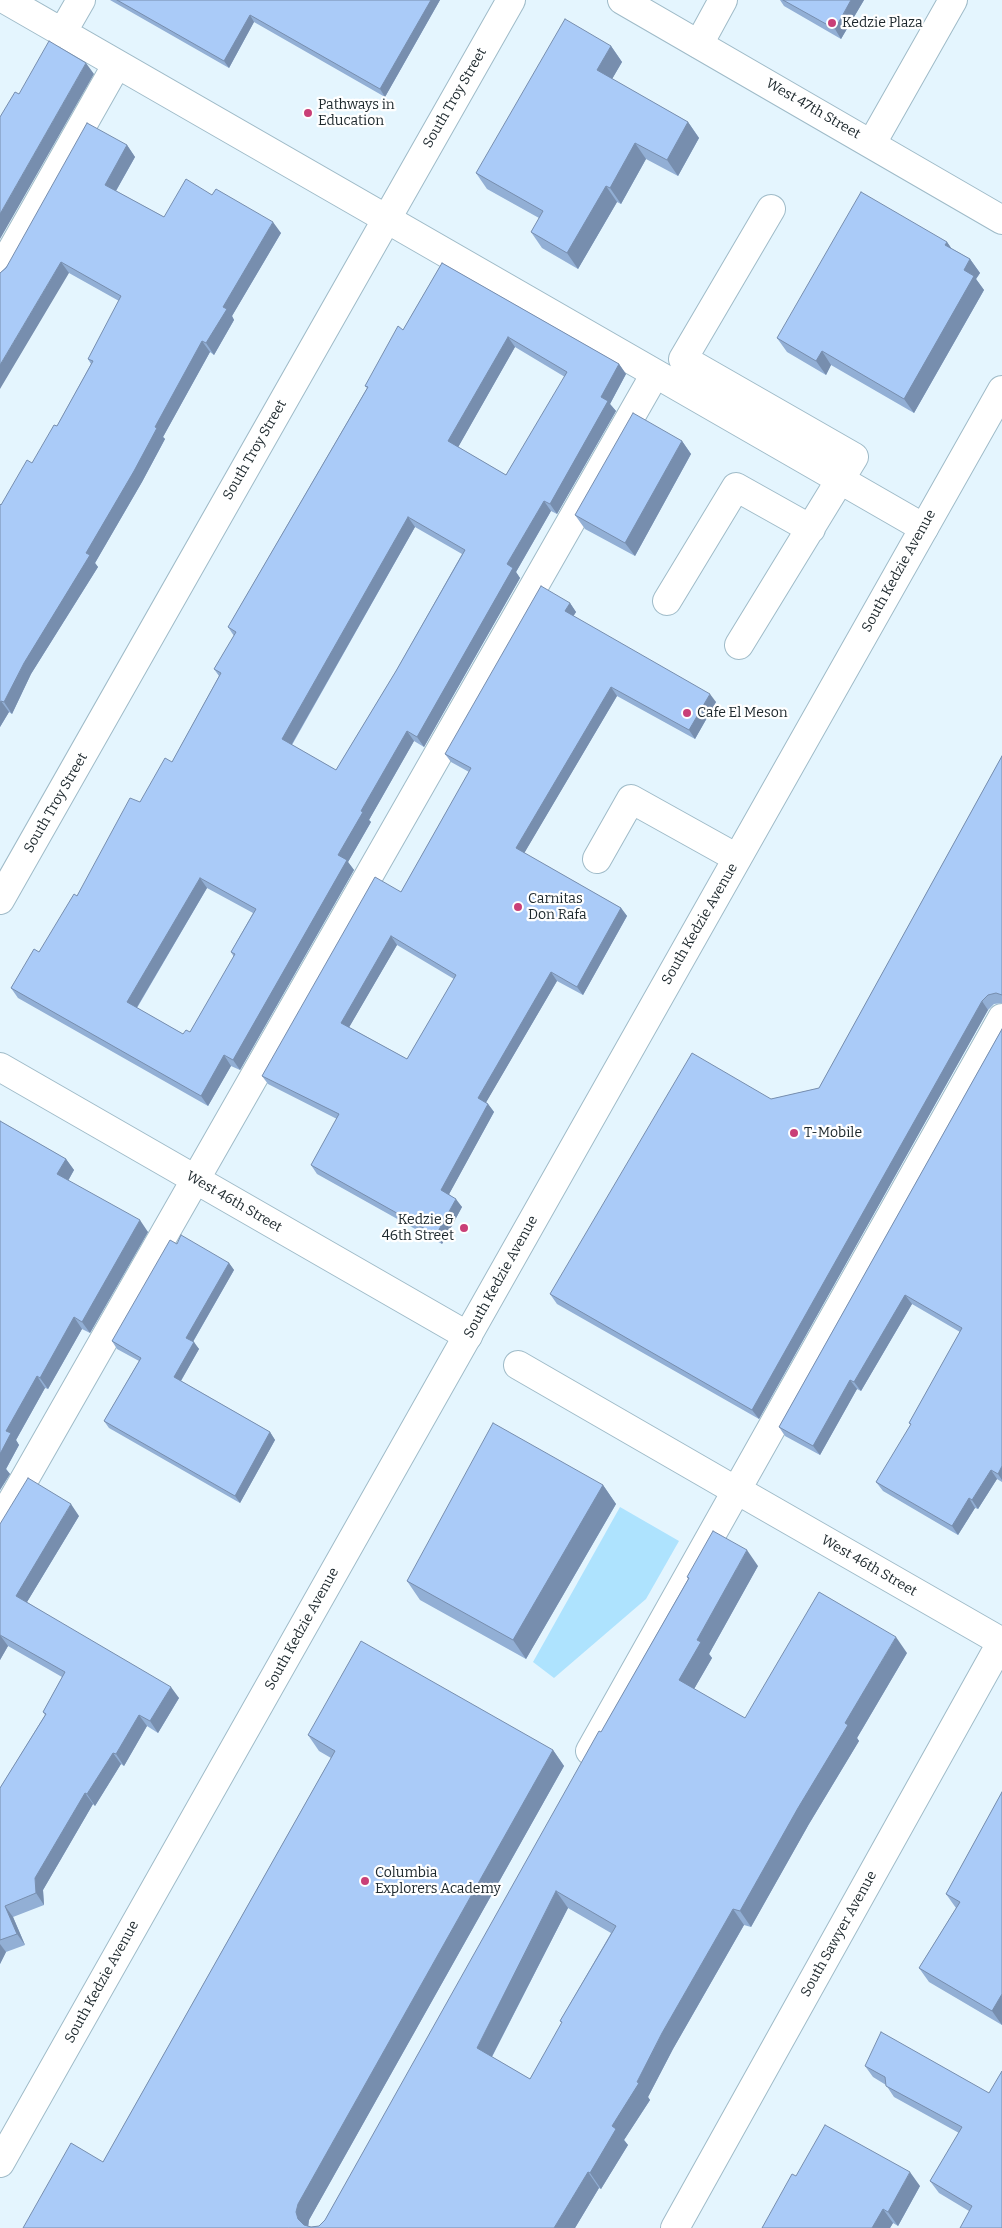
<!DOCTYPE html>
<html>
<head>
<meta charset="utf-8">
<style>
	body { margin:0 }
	canvas { display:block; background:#e4f5fe }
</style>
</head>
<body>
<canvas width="1002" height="2228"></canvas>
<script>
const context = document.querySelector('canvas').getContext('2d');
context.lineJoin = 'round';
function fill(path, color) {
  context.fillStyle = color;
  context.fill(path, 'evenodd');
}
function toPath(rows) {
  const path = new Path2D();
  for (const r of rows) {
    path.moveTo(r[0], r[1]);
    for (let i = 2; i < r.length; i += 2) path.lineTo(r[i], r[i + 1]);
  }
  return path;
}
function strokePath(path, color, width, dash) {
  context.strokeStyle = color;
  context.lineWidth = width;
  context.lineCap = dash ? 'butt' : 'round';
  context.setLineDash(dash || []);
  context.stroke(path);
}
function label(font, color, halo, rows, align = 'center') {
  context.font = font + ' Bitter,serif';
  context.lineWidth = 4.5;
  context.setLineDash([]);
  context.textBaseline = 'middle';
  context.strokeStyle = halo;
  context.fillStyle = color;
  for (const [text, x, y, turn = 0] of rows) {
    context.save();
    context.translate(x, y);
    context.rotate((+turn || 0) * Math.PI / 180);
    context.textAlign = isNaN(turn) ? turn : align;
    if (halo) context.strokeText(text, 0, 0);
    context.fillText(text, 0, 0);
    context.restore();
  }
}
const green = toPath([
	[620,1507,679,1541,646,1599,554,1678,533,1662]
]);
const minor = toPath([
	[6,0,924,528],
	[62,33,81,0],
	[699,44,723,0],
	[872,143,953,0],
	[0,271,117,64],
	[667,601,736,487,811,529],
	[739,645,854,457,683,359,771,209],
	[597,859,631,799,737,858],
	[0,900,511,0],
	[0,1067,468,1336],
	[518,1365,726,1485],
	[737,1490,1002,1642],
	[0,1522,655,374],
	[590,1751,1002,1018],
	[675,2228,1002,1641]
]);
const major = toPath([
	[622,0,1002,220],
	[0,2163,1002,390]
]);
const wall = toPath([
	[110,0,440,0,385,97,254,22,229,68],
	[780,0,864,0,841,39,784,6],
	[611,46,622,62,612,79,688,122,699,138,678,176,646,159,621,204,617,202,578,269,542,248,531,232,539,218,487,189,476,173],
	[127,145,135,157,116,191,164,217,212,195,281,233,232,316,234,320,214,355,210,352,163,437,165,439,142,482,95,563,98,567,31,674,12,714,9,712,0,727,0,504,1,505,32,463,57,426,91,364,88,359,119,301,69,273,0,273],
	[947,242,951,248,970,259,980,273,976,279,984,290,914,413,831,365,826,375,787,352,777,338],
	[442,263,619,364,626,374,610,404,616,411,557,514,551,511,516,572,520,578,424,747,414,741,369,820,371,822,348,862,354,870,240,1070,231,1066,208,1106,18,998,11,988,39,952,140,802,172,762,219,676,214,669,234,636,228,627,367,388,365,386,403,330],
	[515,347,565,377,506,475,458,447],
	[415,527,462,554,396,671,336,770,292,745],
	[207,888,253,913,231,952,234,957,190,1032,183,1034,137,1008],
	[682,441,691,454,635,556,585,529,575,515],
	[570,603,576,612,573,616,716,702,695,739,617,696,524,853,621,908,627,916,583,995,557,981,486,1102,488,1104,494,1112,449,1194,462,1207,442,1244,317,1174,311,1165,337,1119,268,1084,262,1076,401,892,469,772,451,762,445,754],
	[397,945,454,979,407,1059,349,1027],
	[1002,756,1002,1003,994,1004,988,1010,759,1419,557,1304,550,1294,771,1099,819,1088],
	[1002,1029,1002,1482,997,1479,978,1509,975,1508,958,1535,883,1491,876,1482,911,1425,909,1423,960,1332,912,1304,861,1391,857,1389,820,1455,785,1436,779,1427],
	[0,1121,66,1159,74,1170,68,1181,148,1232,90,1333,82,1329,48,1389,45,1388,16,1440,19,1445,6,1469,10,1474,0,1490],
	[177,1244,229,1263,234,1270,193,1342,199,1349,181,1381,270,1432,275,1440,240,1503,109,1428,104,1421,139,1361,117,1349,112,1341],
	[603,1485,616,1504,526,1659,420,1600,407,1581],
	[79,1516,27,1602,179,1698,158,1733,147,1726,124,1766,121,1764,95,1806,93,1804,43,1890,44,1905,13,1917,25,1945,6,1952,0,1964,0,1788,45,1715,43,1712,62,1677,8,1646,0,1660,0,1524],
	[758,1566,709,1654,712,1658,694,1689,745,1718,907,1653,857,1738,859,1741,809,1824,751,1927,744,1925,673,2049,648,2097,650,2100,624,2140,628,2145,601,2189,599,2188,575,2228,23,2228,103,2162,331,1758,319,1751,308,1735,553,1750,564,1766,309,2220,308,2226,311,2227,319,2226,325,2220,688,1579,687,1577],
	[568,1908,611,1933,560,2021,562,2023,530,2079,492,2057],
	[1002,1792,1002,2025,929,1982,919,1968,956,1908,946,1894],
	[865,2066,989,2093,1002,2228,969,2211,939,2193,930,2181,959,2133,894,2097,886,2085,873,2077],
	[796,2176,920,2186,898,2226,893,2223,890,2228,762,2228]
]);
const shadedWall = toPath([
	[431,0,440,0,385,97,380,89],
	[851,0,864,0,841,39,835,29],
	[250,15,254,22,229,68,224,61],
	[611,46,622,62,608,86,597,70],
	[86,63,94,74,0,239,0,214],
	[688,122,699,138,678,176,667,160],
	[635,143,646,159,621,204,610,188],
	[127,145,135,157,113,196,105,185],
	[606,186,617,202,578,269,567,253],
	[273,222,281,233,232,316,234,320,214,355,206,343,223,307],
	[947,242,956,255,945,245],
	[970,259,980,273,976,279,984,290,914,413,904,399,964,270],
	[61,262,69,273,0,389,0,365],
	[508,337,515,347,456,451,448,441],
	[202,341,210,352,163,437,165,439,142,482,95,563,98,567,31,674,12,714,4,702,24,663,86,553],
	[822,351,831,365,826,375,816,361],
	[619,364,626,374,610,404,616,411,557,514,550,504,601,397],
	[682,441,691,454,635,556,625,543],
	[544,501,551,511,516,572,520,578,424,747,417,737,507,564],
	[408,517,415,527,289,749,282,739],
	[570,603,576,612,571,620,565,611],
	[611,687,617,696,522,857,516,848],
	[710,694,716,702,695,739,689,730],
	[1,701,9,712,0,727,0,703],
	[407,731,414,741,369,820,371,822,348,862,354,870,240,1070,233,1060,361,811],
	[200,878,207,888,134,1012,127,1002],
	[621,908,627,916,583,995,577,987],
	[391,936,397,945,347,1031,341,1023],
	[551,972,557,981,484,1106,478,1098],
	[982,1001,988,1010,759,1419,752,1410],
	[224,1055,231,1066,208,1106,201,1096],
	[488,1104,494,1112,447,1198,441,1190],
	[66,1159,74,1170,65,1186,57,1174],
	[456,1199,462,1207,442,1244,436,1235],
	[140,1220,148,1232,90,1333,82,1322],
	[229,1263,234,1270,191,1345,186,1338],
	[905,1295,912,1304,861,1391,854,1382],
	[74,1317,82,1329,48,1389,40,1378],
	[194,1342,199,1349,179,1384,174,1377],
	[37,1376,45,1388,16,1440,19,1445,6,1469,10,1474,0,1490,0,1454,6,1431],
	[850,1380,857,1389,820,1455,813,1446],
	[270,1432,275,1440,240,1503,235,1496],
	[1002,1466,1002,1480,998,1474],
	[991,1470,997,1479,978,1509,972,1500],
	[603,1485,616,1504,526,1659,513,1640],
	[969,1498,975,1508,958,1535,952,1526],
	[71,1504,79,1516,24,1607,16,1596],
	[747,1550,758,1566,709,1654,712,1658,690,1696,679,1680,697,1640],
	[0,1635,8,1646,0,1660],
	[896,1637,907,1653,857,1738,859,1741,809,1824,751,1927,740,1911,845,1723],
	[171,1687,179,1698,158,1733,150,1721],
	[139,1715,147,1726,124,1766,116,1754],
	[553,1750,564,1766,309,2220,308,2228,304,2228,298,2219,296,2212,298,2204],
	[113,1753,121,1764,95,1806,87,1794],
	[85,1793,93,1804,43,1890,44,1905,36,1893,35,1878],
	[556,1891,568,1908,488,2064,477,2048],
	[5,1906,13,1917,25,1945,17,1934],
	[733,1909,744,1925,673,2049,648,2097,650,2100,624,2140,628,2145,601,2189,590,2173,612,2126,637,2082,662,2033],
	[0,1944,6,1952,0,1964],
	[1002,1994,1002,2025,992,2011],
	[588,2172,599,2188,575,2228,554,2228],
	[910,2172,920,2186,898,2226,888,2212],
	[883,2209,893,2223,890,2228,872,2228]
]);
const building = toPath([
	[117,0,431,0,380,89,250,15,224,61,117,0],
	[783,0,851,0,835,29,783,0],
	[565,19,611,46,597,70,688,122,667,160,635,143,610,188,606,186,567,253,531,232,543,211,476,173,565,19],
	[49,41,86,63,0,214,0,117,15,92,19,94,49,41],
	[87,123,127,145,105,185,164,217,186,179,212,195,216,189,273,222,223,307,227,309,206,343,202,341,155,427,157,428,134,471,86,553,90,555,24,663,4,702,1,701,0,703,0,504,1,505,27,460,32,463,54,425,57,426,93,361,88,359,121,296,61,262,0,365,0,273,6,268,87,123],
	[861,192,947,242,945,245,970,259,964,270,974,276,904,399,822,351,816,361,777,338,861,192],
	[442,263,619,364,601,397,608,401,550,504,544,501,507,564,513,568,417,737,407,731,361,811,363,812,338,855,347,860,233,1060,224,1055,201,1096,11,988,34,949,39,952,74,894,77,896,130,798,140,802,165,758,172,762,221,673,214,669,236,632,228,627,368,387,365,386,398,326,403,330,442,263],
	[508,337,567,372,506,475,448,441,508,337],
	[408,517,465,550,396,671,336,770,282,739,408,517],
	[200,878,256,909,231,952,235,954,190,1032,186,1030,183,1034,127,1002,200,878],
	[633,413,682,441,625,543,575,515,633,413],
	[541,586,570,603,565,611,710,694,689,730,611,687,516,848,621,908,577,987,551,972,478,1098,488,1104,441,1190,456,1199,436,1235,311,1165,339,1114,262,1076,375,877,401,892,471,768,445,754,541,586],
	[391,936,456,975,407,1059,341,1023,391,936],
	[1002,756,1002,995,996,993,988,995,982,1001,752,1410,550,1294,692,1053,771,1099,819,1088,1002,756],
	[1002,1029,1002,1466,998,1474,991,1470,972,1500,969,1498,952,1526,876,1482,911,1424,909,1423,962,1328,905,1295,854,1382,850,1380,813,1446,779,1427,1002,1029],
	[0,1121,66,1159,57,1174,140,1220,82,1322,74,1317,40,1378,37,1376,6,1431,11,1433,0,1454,0,1121],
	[181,1235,229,1263,186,1338,194,1342,174,1377,270,1432,235,1496,104,1421,141,1358,112,1341,170,1240,177,1244,181,1235],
	[493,1423,603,1485,513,1640,407,1581,493,1423],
	[28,1478,71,1504,16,1596,171,1687,150,1721,139,1715,116,1754,113,1753,87,1794,85,1793,35,1878,36,1893,5,1906,17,1934,0,1940,0,1788,46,1714,43,1712,65,1672,0,1635,0,1524,28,1478],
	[713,1531,747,1550,697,1640,701,1642,679,1680,745,1718,819,1592,896,1637,845,1723,848,1725,798,1808,740,1911,733,1909,662,2033,637,2082,639,2083,612,2126,616,2129,590,2173,588,2172,554,2228,23,2228,71,2143,103,2162,335,1751,308,1735,361,1641,553,1750,298,2204,296,2212,298,2219,304,2225,311,2227,319,2226,325,2220,599,1731,601,1732,689,1578,687,1577,713,1531],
	[556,1891,616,1926,560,2021,562,2022,530,2079,477,2048,556,1891],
	[1002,1792,1002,1994,992,2011,919,1968,960,1902,946,1894,1002,1792],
	[881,2032,989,2093,1002,2071,1002,2228,960,2228,972,2206,930,2181,962,2127,886,2086,885,2077,865,2066,881,2032],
	[825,2125,910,2172,888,2212,883,2209,872,2228,762,2228,792,2174,796,2176,825,2125]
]);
const markers = [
	[832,23,5,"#c93f77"],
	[308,113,5,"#c93f77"],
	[687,713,5,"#c93f77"],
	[518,907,5,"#c93f77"],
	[794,1133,5,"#c93f77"],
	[464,1228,5,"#c93f77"],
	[365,1881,5,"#c93f77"]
];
const poiNames = [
	["Kedzie Plaza",842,23],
	["Pathways in",318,105],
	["Education",318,121],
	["Cafe El Meson",697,713],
	["Carnitas",528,899],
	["Don Rafa",528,915],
	["T-Mobile",804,1133],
	["Kedzie &",454,1220,"right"],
	["46th Street",454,1236,"right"],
	["Columbia",375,1873],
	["Explorers Academy",375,1889]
];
const streetNames = [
	["South Troy Street",455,98,-60],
	["West 47th Street",813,109,30],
	["South Troy Street",255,450,-60],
	["South Kedzie Avenue",899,571,-61],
	["South Troy Street",56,803,-60],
	["South Kedzie Avenue",700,924,-60],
	["West 46th Street",234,1202,30],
	["South Kedzie Avenue",501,1277,-61],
	["West 46th Street",869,1566,30],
	["South Kedzie Avenue",302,1629,-61],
	["South Sawyer Avenue",839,1934,-61],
	["South Kedzie Avenue",102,1982,-61]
];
fill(green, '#aee3fe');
strokePath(minor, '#9fbbc8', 30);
strokePath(major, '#9fbbc8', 30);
strokePath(minor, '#fff', 28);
strokePath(major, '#fff', 28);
fill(wall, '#92afd5');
fill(shadedWall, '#778eae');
fill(building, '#aacbf8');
strokePath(building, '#778eae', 1);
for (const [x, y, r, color] of markers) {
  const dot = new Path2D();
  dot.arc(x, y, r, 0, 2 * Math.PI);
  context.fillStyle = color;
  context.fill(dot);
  strokePath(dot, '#fff', 2);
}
label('14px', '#1c272c', '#fff', poiNames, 'left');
label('14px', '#1c272c', '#fff', streetNames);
</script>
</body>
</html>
